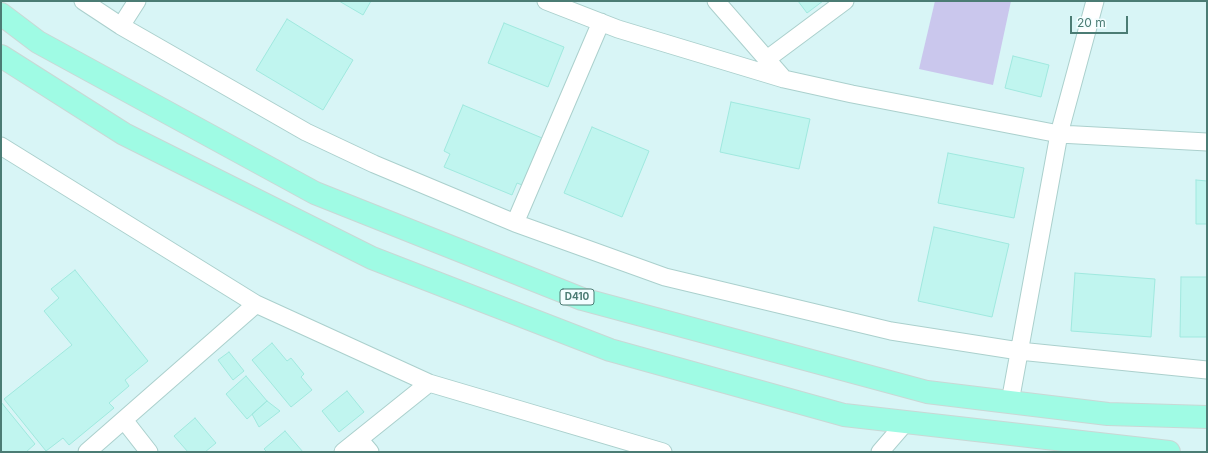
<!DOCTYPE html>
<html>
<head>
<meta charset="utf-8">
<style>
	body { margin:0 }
	#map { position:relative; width:1208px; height:453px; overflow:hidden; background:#ebfcfe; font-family:Inter,sans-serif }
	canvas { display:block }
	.frame { position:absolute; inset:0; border:2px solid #4b7c74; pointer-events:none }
	.scale { position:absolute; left:1070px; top:16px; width:58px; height:18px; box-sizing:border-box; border:2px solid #4b7c74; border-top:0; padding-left:5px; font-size:12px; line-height:14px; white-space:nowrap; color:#4b7c74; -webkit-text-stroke:3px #f2feff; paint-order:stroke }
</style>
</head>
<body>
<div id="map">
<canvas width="1208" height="453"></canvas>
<div class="frame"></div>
<div class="scale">20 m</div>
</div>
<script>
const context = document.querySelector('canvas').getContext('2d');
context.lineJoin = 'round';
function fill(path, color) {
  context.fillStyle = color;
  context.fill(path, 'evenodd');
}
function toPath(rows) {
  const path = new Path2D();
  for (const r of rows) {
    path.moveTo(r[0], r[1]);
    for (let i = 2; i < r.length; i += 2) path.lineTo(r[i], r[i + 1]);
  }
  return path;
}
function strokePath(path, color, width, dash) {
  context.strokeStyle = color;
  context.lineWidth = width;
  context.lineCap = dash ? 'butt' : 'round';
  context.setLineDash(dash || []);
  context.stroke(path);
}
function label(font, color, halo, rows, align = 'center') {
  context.font = font + ' Inter,sans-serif';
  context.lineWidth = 4;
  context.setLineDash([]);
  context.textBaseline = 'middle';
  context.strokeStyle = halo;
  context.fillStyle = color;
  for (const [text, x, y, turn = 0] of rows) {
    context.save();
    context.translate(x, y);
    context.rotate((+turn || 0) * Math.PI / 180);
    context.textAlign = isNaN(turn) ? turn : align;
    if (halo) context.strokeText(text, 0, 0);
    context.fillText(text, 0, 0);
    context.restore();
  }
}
const residential = toPath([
	[1,1,1207,1,1207,452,1,452]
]);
const green = toPath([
	[935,1,1011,1,993,85,919,69]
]);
const building = toPath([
	[339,1,371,1,363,15,339,1],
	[798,1,823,1,807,13,798,1],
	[287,19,353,60,323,110,256,70,287,19],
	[504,23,564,47,548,87,488,63,504,23],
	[1013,56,1049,65,1041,97,1005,88,1013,56],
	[731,102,810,119,799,169,720,152,731,102],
	[463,105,542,138,522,185,517,183,512,195,444,167,450,154,444,151,463,105],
	[592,127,649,151,622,217,564,193,592,127],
	[948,153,1024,168,1014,218,938,203,948,153],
	[1196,180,1207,181,1207,224,1196,224,1196,180],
	[934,227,1009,244,992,317,918,301,934,227],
	[75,270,148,361,125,380,129,386,109,403,114,408,69,445,63,438,46,451,4,399,72,345,44,311,59,298,51,289,75,270],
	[1075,273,1155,279,1151,337,1071,331,1075,273],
	[1181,277,1207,277,1207,337,1180,337,1181,277],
	[272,343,287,361,291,358,304,374,301,377,312,390,291,407,252,360,272,343],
	[229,352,244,371,233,380,218,360,229,352],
	[246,376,267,401,247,419,226,394,246,376],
	[347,391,364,412,339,432,322,411,347,391],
	[267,401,280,411,259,427,252,414,267,401],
	[1,402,35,444,26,452,1,452,1,402],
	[195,418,216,443,205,452,188,452,174,436,195,418],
	[285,431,303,452,267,452,264,449,285,431]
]);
const street = toPath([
	[83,1,121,26,306,132,374,164,515,223,665,277,891,331,1019,351,1207,370],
	[546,1,618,29,784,79,852,94,1059,134,1207,142],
	[716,1,784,79],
	[121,26,137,1],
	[767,59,845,1],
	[1,146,256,304,429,383,663,452],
	[515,223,601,22],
	[1010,402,1059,134,1095,1],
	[124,420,149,452],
	[359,439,370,452],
	[87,452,256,304],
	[343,452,429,383],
	[880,452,906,422]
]);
const highway = toPath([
	[1,14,38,42,315,193,582,299,927,392,1108,414,1207,417],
	[1,56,124,134,372,258,610,350,844,415,1169,452]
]);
const shields = [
	[577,297,34]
];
const shieldNames = [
	["D410",577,297]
];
fill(residential, '#d8f5f6');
fill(green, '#cac7ed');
fill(building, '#c0f5ef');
strokePath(building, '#a0e9df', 1);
strokePath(street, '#abd0cd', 19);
strokePath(highway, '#c9d8d5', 24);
strokePath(street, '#fff', 17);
strokePath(highway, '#9ffbe4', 22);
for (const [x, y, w] of shields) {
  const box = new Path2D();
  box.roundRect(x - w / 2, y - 8, w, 16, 3);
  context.fillStyle = '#f2feff';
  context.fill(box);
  strokePath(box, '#4b7c74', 1);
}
label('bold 10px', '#4b7c74', null, shieldNames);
</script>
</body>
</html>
